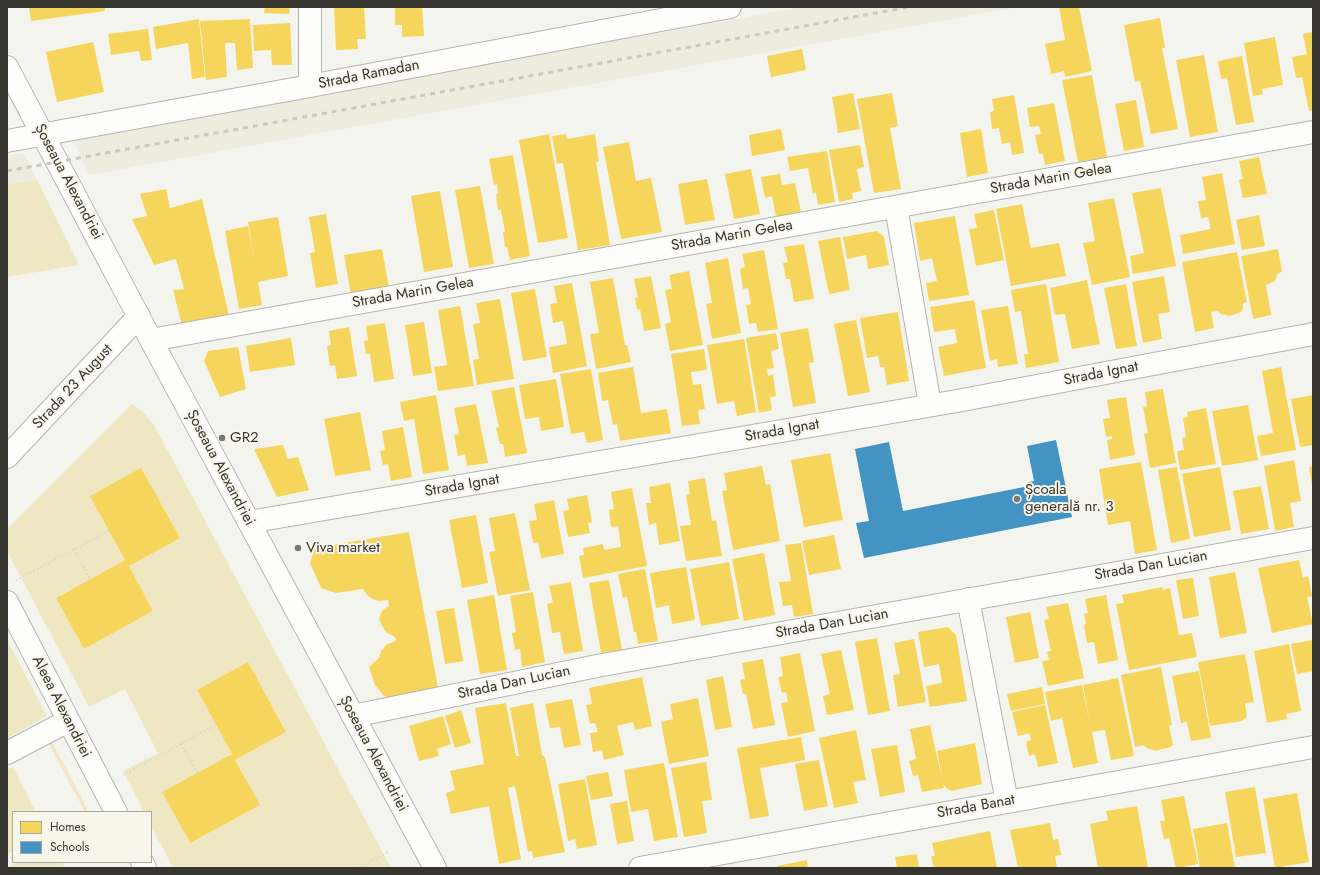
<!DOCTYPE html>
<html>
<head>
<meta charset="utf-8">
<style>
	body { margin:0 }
	#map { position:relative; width:1320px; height:875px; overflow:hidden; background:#f4f4ee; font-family:Jost,sans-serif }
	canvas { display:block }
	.frame { position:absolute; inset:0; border:8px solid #363530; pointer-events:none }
	.legend { position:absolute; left:12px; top:811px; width:140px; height:52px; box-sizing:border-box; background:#f8f6ea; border:1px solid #aaa9a0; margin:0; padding:5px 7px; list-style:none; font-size:12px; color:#363530 }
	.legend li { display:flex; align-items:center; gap:8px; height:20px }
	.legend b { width:20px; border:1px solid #aaa9a0 }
</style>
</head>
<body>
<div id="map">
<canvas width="1320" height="875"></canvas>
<div class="frame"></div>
<ul class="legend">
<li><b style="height:11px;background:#f6d55c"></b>Homes</li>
<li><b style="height:11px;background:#4393c3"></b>Schools</li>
</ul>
</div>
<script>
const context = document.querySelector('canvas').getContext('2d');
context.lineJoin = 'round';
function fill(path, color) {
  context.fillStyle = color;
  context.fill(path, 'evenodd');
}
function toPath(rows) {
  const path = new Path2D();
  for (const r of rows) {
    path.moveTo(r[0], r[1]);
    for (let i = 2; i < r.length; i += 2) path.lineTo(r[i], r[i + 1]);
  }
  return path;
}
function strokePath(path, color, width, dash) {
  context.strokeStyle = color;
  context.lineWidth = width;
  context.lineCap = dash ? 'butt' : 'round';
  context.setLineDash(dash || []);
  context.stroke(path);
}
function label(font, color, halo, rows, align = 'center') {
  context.font = font + ' Jost,sans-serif';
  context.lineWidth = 4;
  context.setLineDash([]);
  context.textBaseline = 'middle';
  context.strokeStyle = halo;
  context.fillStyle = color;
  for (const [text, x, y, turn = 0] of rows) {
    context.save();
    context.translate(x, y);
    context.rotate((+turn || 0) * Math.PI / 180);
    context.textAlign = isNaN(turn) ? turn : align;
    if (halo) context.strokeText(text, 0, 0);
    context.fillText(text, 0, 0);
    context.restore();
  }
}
const built = toPath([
	[802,7,1018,7,89,175,73,139],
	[23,153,37,180,7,185,7,156]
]);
const green = toPath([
	[37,180,79,265,7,277,7,185],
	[132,404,143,412,154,425,391,868,173,868,151,826,151,812,144,812,123,771,158,753,125,689,89,707,7,551,7,529],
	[125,560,153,611,84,649,56,598],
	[248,663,286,732,235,760,259,805,190,843,162,792,232,754,197,690],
	[7,640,47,716,7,738],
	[51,740,89,812,85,812,48,742],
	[13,767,36,812,13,812,13,851,7,854,7,770],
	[17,862,62,862,65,868,7,868]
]);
const homes = toPath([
	[29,7,105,7,105,11,31,21],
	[265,7,290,7,289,14,264,13],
	[334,7,364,7,366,39,357,39,358,49,336,50],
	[395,7,422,7,424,36,402,37,402,25,395,25],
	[1059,7,1079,7,1092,71,1065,77,1064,71,1051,74,1045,44,1065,40],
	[1160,18,1165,48,1162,48,1178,129,1151,134,1140,81,1135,82,1124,25],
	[199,19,205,77,192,79,188,43,156,49,153,27],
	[250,19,253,68,237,70,235,43,225,43,227,77,206,80,200,21],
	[290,23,292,65,272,65,271,50,254,51,253,25],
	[148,29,152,60,141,61,139,51,111,55,108,34],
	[1313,32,1313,110,1309,111,1302,77,1296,78,1292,57,1307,54,1303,34],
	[1275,37,1283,85,1262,89,1263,94,1253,96,1244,43],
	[93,42,104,92,57,102,46,52],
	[802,49,806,70,771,77,767,56],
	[1204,55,1218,132,1190,137,1176,60],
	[1242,56,1254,122,1236,125,1227,78,1221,79,1218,61],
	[1092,75,1107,157,1078,162,1062,80],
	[853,93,860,129,838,133,832,97],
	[892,93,898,126,890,128,901,189,874,193,857,99],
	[1014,95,1024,153,1012,155,1010,142,1002,144,999,128,992,129,990,112,994,111,992,99],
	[1136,100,1144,147,1124,151,1115,104],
	[1054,103,1065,161,1045,165,1043,154,1039,154,1035,135,1041,134,1039,126,1030,127,1027,108],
	[781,129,785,150,752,156,749,135],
	[981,129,988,173,967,177,960,133],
	[549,134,568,238,538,243,519,140],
	[566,134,567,139,595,134,599,162,596,162,610,245,578,250,563,163,557,164,552,136],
	[629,142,636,181,651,178,662,232,621,239,603,147],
	[860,145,864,167,857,169,861,191,852,193,853,199,839,202,829,150],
	[827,151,835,202,818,205,816,193,813,194,808,168,790,171,787,157],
	[513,155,530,256,510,260,507,247,505,247,503,232,505,232,501,210,498,210,496,194,498,194,497,184,494,185,489,159],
	[1259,157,1267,194,1243,198,1239,180,1243,179,1239,161],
	[751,169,760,214,734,219,725,174],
	[1222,173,1235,244,1183,254,1180,235,1211,229,1208,217,1201,218,1198,201,1206,200,1202,177],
	[780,174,782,185,795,183,801,212,776,217,772,196,765,198,761,177],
	[707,179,715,220,685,225,678,184],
	[480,186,494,264,469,268,455,190],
	[1161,188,1176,266,1133,274,1130,256,1144,253,1132,193],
	[166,189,170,208,202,199,230,320,183,329,173,290,184,289,176,259,154,265,132,219,147,216,140,194],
	[440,191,453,267,424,272,411,196],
	[1114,198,1130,277,1092,285,1083,243,1095,241,1088,203],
	[1022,204,1031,248,1059,243,1066,276,1011,286,996,209],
	[994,210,1004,260,976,266,969,229,977,228,974,214],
	[326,214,338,284,316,288,310,253,315,252,309,217],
	[1259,215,1265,246,1242,250,1236,220],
	[955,216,969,295,929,301,926,283,937,281,932,258,920,261,914,223],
	[278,217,288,276,258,282,262,305,239,309,225,231,248,226,255,263,248,222],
	[877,231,884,237,889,265,868,269,866,255,847,259,843,237],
	[840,237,850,290,829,294,818,241],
	[804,244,814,299,794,302,790,279,786,279,783,263,788,262,784,247],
	[382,249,389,288,351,295,344,255],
	[1278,249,1282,272,1278,273,1275,281,1266,285,1271,315,1253,319,1241,256],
	[764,250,778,329,758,332,756,323,749,324,746,305,751,304,748,288,743,289,740,269,745,267,742,254],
	[1237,252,1247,302,1243,303,1243,308,1241,312,1230,316,1221,314,1218,311,1211,312,1214,328,1195,332,1182,262],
	[728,258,741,333,712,339,706,304,712,303,705,263],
	[689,271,703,345,670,351,665,324,671,322,665,290,672,289,669,275],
	[651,276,661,328,644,331,640,309,637,310,635,298,638,298,634,279],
	[1164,276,1170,312,1158,314,1162,339,1143,343,1132,282],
	[613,278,625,345,627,345,631,362,596,369,590,334,599,333,590,282],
	[1087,280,1100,344,1072,349,1065,314,1055,315,1050,288],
	[572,283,587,366,553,373,549,347,567,344,563,321,553,323,550,304,557,303,554,286],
	[1046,284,1059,362,1026,368,1024,354,1028,354,1021,311,1015,312,1011,290],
	[1126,284,1137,346,1116,349,1104,288],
	[535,289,547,357,523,361,511,293],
	[500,299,514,379,477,385,473,360,479,359,473,324,480,323,476,303],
	[974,300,986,368,944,376,938,347,957,343,955,329,934,332,930,307],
	[460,306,474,386,438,391,434,367,447,365,438,310],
	[1008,306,1018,364,998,367,997,359,990,361,981,310],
	[898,312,909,381,887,385,884,367,880,367,878,356,867,358,860,318],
	[856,320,870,392,848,396,834,324],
	[424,322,432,373,413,376,405,325],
	[385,323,394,379,374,382,370,354,366,354,364,341,368,340,366,326],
	[349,327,357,376,337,379,335,365,330,366,327,346,331,345,329,331],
	[808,328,814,362,809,363,816,403,793,407,780,333],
	[776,333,779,349,771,351,774,368,767,369,768,376,773,374,776,396,770,397,772,410,759,413,746,338],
	[291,338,295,365,250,372,246,346],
	[744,339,756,412,737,416,734,401,717,404,707,345],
	[238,347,246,389,220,397,204,361,208,351],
	[704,349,707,370,691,372,693,385,701,384,705,409,698,410,700,424,682,426,671,354],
	[633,367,641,413,667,409,671,433,620,441,617,424,613,425,608,400,602,401,598,373],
	[1281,367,1296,450,1261,456,1257,436,1273,433,1262,371],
	[591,369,603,440,587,443,584,432,571,434,560,374],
	[556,379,564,427,541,431,539,417,525,419,519,385],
	[514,387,527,453,505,457,503,444,500,444,496,428,499,427,491,391],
	[1163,389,1176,463,1150,468,1144,434,1148,433,1143,407,1147,406,1145,392],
	[436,395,449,470,423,474,414,419,404,421,400,402],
	[1313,395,1313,445,1300,447,1291,399],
	[1126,397,1135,455,1110,460,1107,440,1112,439,1112,436,1106,437,1103,419,1110,418,1107,400],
	[476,404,488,463,467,466,465,454,458,456,454,435,459,434,454,408],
	[1248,405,1258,460,1222,466,1212,411],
	[1206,408,1216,464,1180,470,1177,451,1184,450,1182,438,1186,437,1183,418,1188,417,1187,412],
	[360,412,371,470,335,476,324,419],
	[403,427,412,477,391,481,388,464,383,465,380,451,385,450,382,431],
	[283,445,288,459,298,457,309,490,277,497,254,449],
	[830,453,843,520,804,527,791,460],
	[1294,460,1301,501,1290,503,1294,527,1275,531,1264,466],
	[1141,462,1157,550,1135,554,1130,521,1108,525,1099,469],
	[762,466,766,485,770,484,780,541,733,550,722,491,727,490,724,473],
	[1313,466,1313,484,1312,484,1309,467],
	[1177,467,1190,539,1171,543,1158,470],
	[1220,467,1231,530,1194,537,1182,474],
	[141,468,180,538,129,566,153,611,84,649,56,598,125,560,90,496],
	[705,478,712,521,716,520,722,556,686,561,680,526,691,525,686,495,690,494,688,481],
	[670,483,680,541,659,545,656,523,649,525,646,503,651,503,649,487],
	[1261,486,1269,529,1241,534,1233,491],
	[632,488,647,566,583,578,579,556,584,555,583,548,603,544,604,550,621,547,618,526,611,527,609,510,614,509,611,492],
	[587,495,592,522,588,523,590,533,568,537,563,511,569,510,567,499],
	[554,500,564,554,541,558,538,542,533,543,529,521,537,520,534,504],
	[515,513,530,590,498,596,489,552,495,551,489,518],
	[476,515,488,583,462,588,449,520],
	[409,532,439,693,398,700,384,696,375,685,369,667,379,658,381,651,387,644,396,641,395,637,387,633,382,626,379,618,382,611,389,606,388,600,379,601,372,599,367,595,363,589,336,593,321,588,310,563,315,548],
	[834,535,841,569,809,575,802,541],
	[801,543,813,614,794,617,792,605,783,606,779,582,791,581,785,545],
	[764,553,775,615,744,621,732,559],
	[1299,560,1303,578,1308,576,1312,596,1307,597,1313,624,1272,633,1258,568],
	[729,562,739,619,701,626,690,569],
	[686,567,695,620,672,624,669,605,656,608,650,573],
	[645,569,658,641,638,644,636,632,634,632,627,597,623,598,618,574],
	[1235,572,1247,633,1220,638,1209,577],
	[1193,578,1199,616,1183,619,1176,580],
	[609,580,622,650,601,653,589,583],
	[571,582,583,651,564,654,560,632,552,633,547,604,553,603,549,586],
	[1162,587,1163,590,1170,588,1179,635,1192,633,1197,657,1129,670,1116,604,1124,603,1122,595],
	[533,592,545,662,522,667,520,649,515,650,512,633,516,632,510,596],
	[494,595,507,670,480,674,467,600],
	[1106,595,1118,660,1098,664,1094,642,1087,643,1084,625,1086,624,1084,614,1088,613,1085,599],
	[1068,603,1084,678,1048,686,1042,661,1049,660,1047,652,1051,651,1044,620,1049,619,1046,607],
	[454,608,463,661,445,664,436,611],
	[1030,612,1039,658,1015,663,1006,617],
	[948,627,956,635,967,701,930,707,926,686,942,683,939,664,924,667,918,632],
	[877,638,890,711,868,715,855,642],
	[914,639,926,702,898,707,893,675,900,674,894,643],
	[1313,640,1313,671,1297,674,1291,644],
	[1289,644,1301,711,1286,714,1287,719,1267,723,1254,651],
	[841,650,854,710,827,715,823,696,830,694,821,654],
	[800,653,815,731,788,737,781,703,788,702,786,692,782,693,778,677,783,676,780,657],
	[1245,654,1254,702,1245,703,1247,717,1242,721,1210,726,1198,662],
	[763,659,775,725,753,729,746,694,743,694,740,680,745,679,742,663],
	[248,662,286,732,235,760,260,805,190,843,162,792,232,754,197,690],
	[1161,667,1172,725,1169,726,1173,745,1170,747,1156,751,1147,748,1143,745,1135,747,1121,675],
	[1199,671,1211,738,1191,741,1187,722,1181,723,1172,676],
	[723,676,732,727,715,730,706,680],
	[642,677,652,726,635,730,633,722,617,726,624,755,604,760,602,750,593,752,590,733,598,732,595,723,590,724,586,705,592,704,589,688],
	[1118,678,1134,756,1111,760,1105,730,1092,732,1098,763,1073,768,1062,718,1051,721,1045,692,1082,685,1090,725,1083,685],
	[1042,687,1045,704,1011,711,1007,694],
	[698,698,709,756,669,764,661,722,673,719,670,704],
	[572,699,581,745,564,748,560,727,550,728,545,704],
	[506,703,516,756,519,756,510,708,533,703,542,755,545,757,565,852,533,858,532,851,528,852,515,786,508,788,521,859,499,864,489,806,451,814,446,793,455,790,450,771,484,764,475,708],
	[1045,705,1058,763,1038,767,1035,754,1029,756,1026,742,1031,740,1029,733,1018,736,1012,712],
	[461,710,471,743,455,748,445,716],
	[443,716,451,744,437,749,439,756,419,761,409,726],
	[930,725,944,788,922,792,918,775,913,776,909,761,916,759,910,729],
	[856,730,866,780,853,782,858,803,834,808,819,738],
	[801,737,805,760,760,768,769,816,750,819,737,748],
	[975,743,982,784,952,791,947,789,943,784,937,751],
	[897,745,905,792,880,797,871,749],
	[819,760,828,806,804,811,795,764],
	[706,762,712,800,702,801,707,833,684,837,671,768],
	[664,763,678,837,654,841,648,809,631,812,624,770],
	[608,772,613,796,591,800,586,776],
	[585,779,597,845,577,849,575,839,568,841,558,784],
	[1255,787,1266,853,1236,857,1225,792],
	[1297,793,1309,862,1275,868,1263,799],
	[1184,796,1198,864,1176,868,1169,838,1164,839,1160,821,1165,821,1161,800],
	[627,801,634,841,617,844,610,804],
	[1137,806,1148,868,1098,868,1090,824,1108,820,1106,811],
	[1050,823,1053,840,1058,839,1061,855,1055,856,1057,868,1018,868,1010,830],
	[1227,823,1235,868,1200,868,1193,829],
	[990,831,997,868,934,868,931,856,935,856,932,843],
	[917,854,919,868,897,868,895,857],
	[807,860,808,868,777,868,777,866]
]);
const schools = toPath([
	[1056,440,1072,517,864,558,856,523,869,521,855,449,889,442,903,511,1029,486,1028,482,1034,481,1027,446]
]);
const path = toPath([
	[74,549,90,579],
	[16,580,109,531],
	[181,744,197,773],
	[123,775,216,725],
	[7,860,13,857],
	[358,868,388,852]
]);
const minor = toPath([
	[310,7,310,86],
	[7,141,310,86,730,7],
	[896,207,930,405],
	[151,340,1313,132],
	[7,457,139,316],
	[249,522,957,401,1313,334],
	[968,599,1007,802],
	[7,602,116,812],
	[353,716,597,666,1313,538],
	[7,753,68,721],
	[142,862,145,868],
	[640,868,1313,747]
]);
const major = toPath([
	[7,67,151,340,435,868]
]);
const rail = toPath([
	[7,171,909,7]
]);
const markers = [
	[222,438,4,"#787872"],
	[1017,499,4,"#787872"],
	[298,548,4,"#787872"]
];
const streetNames = [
	["Strada Ramadan",369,75,-11],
	["Strada Marin Gelea",1051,179,-10],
	["Șoseaua Alexandriei",68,182,62],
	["Strada Marin Gelea",732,236,-10],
	["Strada Marin Gelea",413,293,-10],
	["Strada Ignat",1101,374,-11],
	["Strada 23 August",73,387,-47],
	["Strada Ignat",782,431,-10],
	["Șoseaua Alexandriei",220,468,62],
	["Strada Ignat",462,486,-10],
	["Strada Dan Lucian",1151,566,-10],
	["Strada Dan Lucian",832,624,-10],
	["Strada Dan Lucian",514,683,-12],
	["Aleea Alexandriei",61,707,63],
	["Șoseaua Alexandriei",373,754,62],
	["Strada Banat",976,807,-10]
];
const poiNames = [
	["GR2",230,438],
	["Școala",1025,490],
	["generală nr. 3",1025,507],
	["Viva market",306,548]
];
fill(built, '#eeecde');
fill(green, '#eee7c2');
fill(homes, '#f6d55c');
fill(schools, '#4393c3');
strokePath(minor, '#b5b4af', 24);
strokePath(major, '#b5b4af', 24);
strokePath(path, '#d4d4d2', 2.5, [1, 3]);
strokePath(minor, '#fdfdfc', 22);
strokePath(major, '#fdfdfc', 22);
strokePath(rail, '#c8c8c6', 3, [5, 5]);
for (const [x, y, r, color] of markers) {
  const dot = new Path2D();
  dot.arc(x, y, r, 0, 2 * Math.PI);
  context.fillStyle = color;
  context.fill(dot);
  strokePath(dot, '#f8f6ea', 1.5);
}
label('15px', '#363530', '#f8f6ea', streetNames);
label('15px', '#363530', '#f8f6ea', poiNames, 'left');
</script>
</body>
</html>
